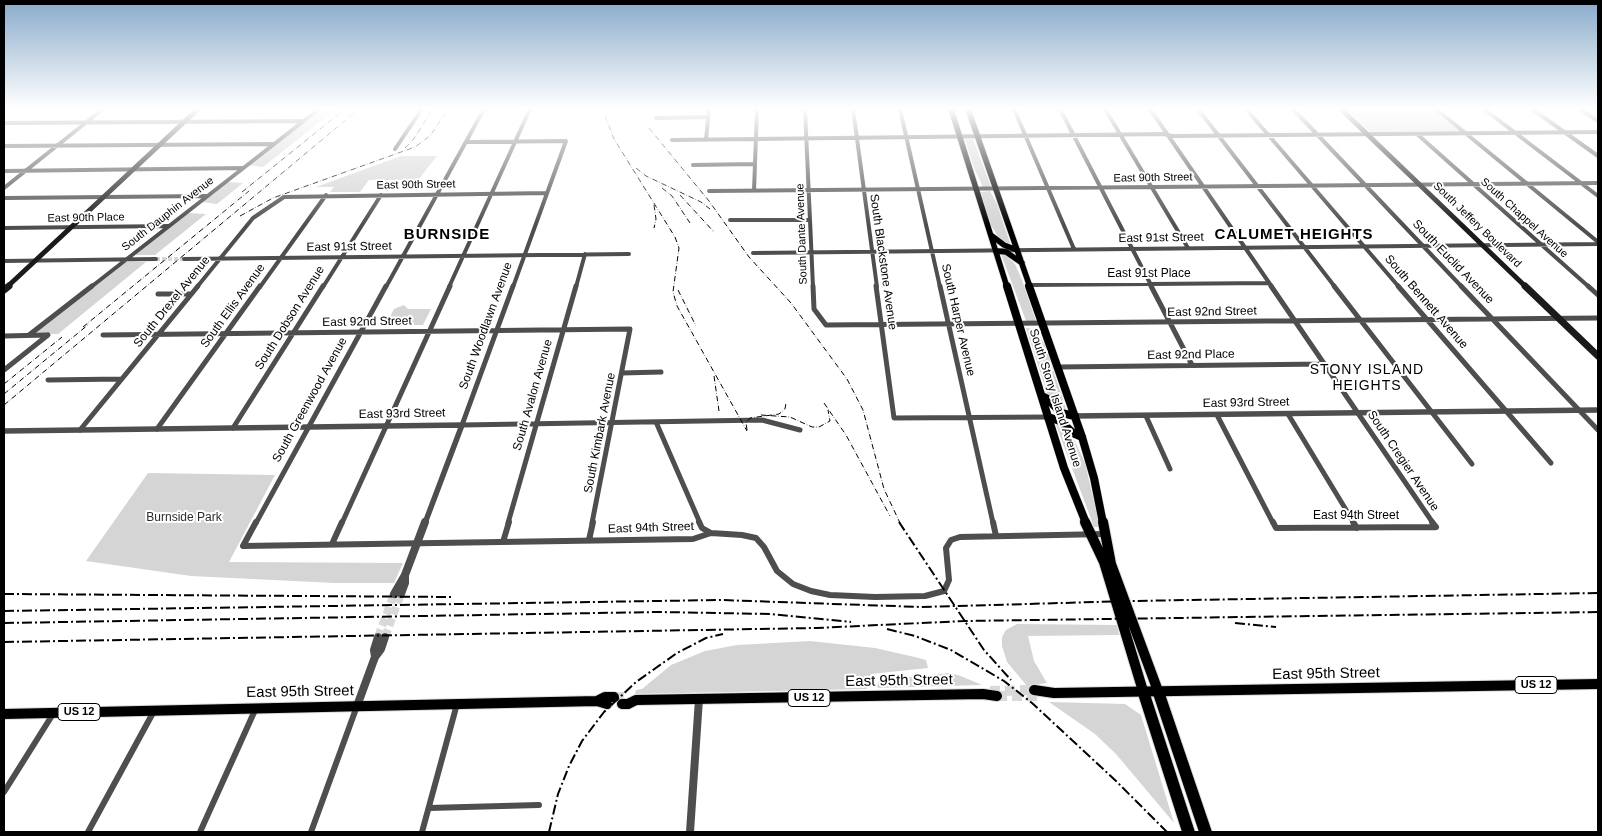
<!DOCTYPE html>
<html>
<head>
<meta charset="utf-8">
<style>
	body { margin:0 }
	#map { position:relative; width:1602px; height:836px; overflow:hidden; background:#fff; font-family:Arial,sans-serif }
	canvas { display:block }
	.frame { position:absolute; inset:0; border:5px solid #000; pointer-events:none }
</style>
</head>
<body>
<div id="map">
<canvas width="1602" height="836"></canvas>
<div class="frame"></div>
</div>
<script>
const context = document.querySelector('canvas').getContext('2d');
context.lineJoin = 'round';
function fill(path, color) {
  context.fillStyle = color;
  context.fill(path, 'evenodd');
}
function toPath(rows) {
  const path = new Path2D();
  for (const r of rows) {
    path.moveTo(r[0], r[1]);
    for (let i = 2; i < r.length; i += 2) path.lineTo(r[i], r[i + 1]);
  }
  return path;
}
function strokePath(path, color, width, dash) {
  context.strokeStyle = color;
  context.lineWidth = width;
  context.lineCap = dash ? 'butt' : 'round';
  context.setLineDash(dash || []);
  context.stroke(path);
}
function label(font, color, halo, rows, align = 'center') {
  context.font = font + ' Arial,sans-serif';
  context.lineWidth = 4;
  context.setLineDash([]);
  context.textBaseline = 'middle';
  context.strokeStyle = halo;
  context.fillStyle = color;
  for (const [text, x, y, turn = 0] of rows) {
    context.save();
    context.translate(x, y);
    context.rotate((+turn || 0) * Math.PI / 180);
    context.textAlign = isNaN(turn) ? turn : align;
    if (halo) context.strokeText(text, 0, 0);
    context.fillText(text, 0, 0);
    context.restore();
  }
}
const green = toPath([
	[321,109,336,109,263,167,249,165],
	[1346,109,1432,109,1459,131,1370,132],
	[965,139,973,139,991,187,983,187,974,168],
	[401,156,437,156,418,180,369,180,360,192,330,192,334,187,316,187],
	[228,182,243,183,217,204,202,202],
	[990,191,997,204,1011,246,1000,240,991,225,980,192],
	[188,213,206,214,155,255,134,255],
	[1001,254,1004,254,1015,264,1022,280,1036,321,1026,321],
	[124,262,146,262,58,334,33,334],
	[404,305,408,309,431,309,423,325,386,325,394,309],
	[1026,328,1036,329,1045,345,1067,412,1063,412,1048,396],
	[1056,425,1061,425,1073,437,1085,463,1100,527,1094,527],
	[148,473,275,475,229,562,403,563,394,583,335,583,191,576,86,561],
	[1017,624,1117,625,1119,635,1028,636,1034,661,1047,683,1027,686,1007,662,1002,646,1002,637,1006,630],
	[810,641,875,648,919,658,926,660,928,668,871,674,868,679,867,689,635,694,636,690,642,689,671,665,705,651,737,645],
	[949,673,958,675,980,684,984,687,981,685,878,688,877,686,878,682,882,680],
	[1049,702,1125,704,1141,715,1174,823,1116,754,1095,734]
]);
const minorTunnel = toPath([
	[156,259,184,259]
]);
const tertiaryTunnel = toPath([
	[378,637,394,594],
	[385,637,401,594]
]);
const primaryTunnel = toPath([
	[990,691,1034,690],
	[997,696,1041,696],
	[614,697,629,697]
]);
const minorFar2 = toPath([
	[805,109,813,287],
	[853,109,877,287],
	[900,109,940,287],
	[1014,109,1074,249],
	[1060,109,1152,287],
	[1105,109,1188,248],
	[1150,109,1272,287],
	[1198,109,1335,287],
	[1246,109,1399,287],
	[1293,109,1462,287],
	[1436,109,1598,242],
	[1484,109,1598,196],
	[1532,109,1598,156],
	[1580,109,1598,121],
	[4,111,7,109],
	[656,118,708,117],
	[4,123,303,121],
	[1417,134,1589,287],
	[672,140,1163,134,1173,136,1598,132],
	[706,140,709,109],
	[466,142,566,141,513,287],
	[4,146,273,144],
	[395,149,422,109],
	[693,165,754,164],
	[4,171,242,168],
	[4,188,103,109],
	[709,191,1598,183],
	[754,191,757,109],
	[4,198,206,196],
	[730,220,810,220],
	[4,228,168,226],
	[753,253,1598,244],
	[184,259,629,254],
	[4,261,156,259],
	[1029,285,1269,283],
	[91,287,319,109],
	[197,287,253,218,284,197,547,193],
	[260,287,326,195],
	[323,287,381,195],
	[386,287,484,109],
	[449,287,530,109],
	[576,287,585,254]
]);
const minorFar1 = toPath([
	[513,286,462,425,762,420,800,430],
	[813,286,814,309,826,325,1598,318],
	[876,286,894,418,1048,417],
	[940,286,993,523],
	[1151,286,1192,365],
	[1271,286,1433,523],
	[1334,286,1472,464],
	[1398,286,1551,463],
	[1461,286,1598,430],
	[1588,286,1598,295],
	[158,294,191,294],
	[29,335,92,286],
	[103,335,630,329,592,523],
	[4,336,47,335],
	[1058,367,1325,364],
	[4,370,48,335],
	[622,373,661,372],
	[48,380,121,379],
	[1288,414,1354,523],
	[1217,415,1273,523],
	[1146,416,1170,469],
	[656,422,700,523],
	[233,428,323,286],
	[157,429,260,286],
	[80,430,198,286],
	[256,523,386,286],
	[342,523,450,286],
	[508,523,576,286]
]);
const minor = toPath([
	[256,522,243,546,693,539,711,533,742,535,756,538,764,547,777,571,793,584,811,591,830,595,875,597,925,596,944,591,949,580,946,548,951,540,960,537,1105,534],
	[699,522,702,528,711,533],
	[993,522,996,536],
	[1273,522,1276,528,1436,527],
	[1353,522,1357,528],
	[1432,522,1436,527],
	[589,540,593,522],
	[503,542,509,522],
	[332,544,342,522],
	[4,792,53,714],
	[429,808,539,805],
	[88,832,154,711],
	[200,832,256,708],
	[311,832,357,706],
	[422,832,457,704]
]);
const tertiaryFar1 = toPath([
	[1073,416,1598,410],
	[4,431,462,425,425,523]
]);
const tertiary = toPath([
	[394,594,405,575,425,522],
	[401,594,405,583,405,575],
	[375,657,374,650,378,637],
	[357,706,375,657,381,649,385,637],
	[690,832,699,699]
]);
const secondaryFar1 = toPath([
	[1341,109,1526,287],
	[7,287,198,109]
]);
const secondary = toPath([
	[1525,286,1598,356],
	[4,290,9,286]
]);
const primary = toPath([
	[1034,690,1054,693,1598,684],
	[597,701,607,704],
	[622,704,628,704,636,700,983,694,997,696],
	[4,714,597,701,605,697,614,697]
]);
const trunkFar2 = toPath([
	[951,109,1007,287],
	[968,109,1030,287],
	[992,236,1004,245,1017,250],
	[996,251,1006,252,1022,263]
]);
const trunkFar1 = toPath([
	[1007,286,1064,468,1086,523],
	[1029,286,1082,437,1094,478,1103,523],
	[1042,396,1048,399,1061,413,1075,416],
	[1048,417,1060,421,1073,433,1082,437]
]);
const trunk = toPath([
	[1085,522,1104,562,1143,691],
	[1103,522,1111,564,1158,691]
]);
const motorway = toPath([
	[1143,686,1147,687,1149,691,1195,832,1182,832,1137,691,1139,687,1143,686],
	[1158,686,1162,687,1164,691,1212,832,1199,832,1152,691,1154,687,1158,686]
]);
const railFar1 = toPath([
	[605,116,614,139,675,237,679,248,673,292,677,306,747,431],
	[649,128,709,201,749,257,791,303,847,379,863,410,884,489,900,523],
	[405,148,413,140,433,109],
	[636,168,646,176,701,202,710,209],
	[662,188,672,196,690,223],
	[242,192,345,109],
	[680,195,714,232],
	[654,205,656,219,654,228],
	[240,216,273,198,415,147,430,136,446,112],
	[678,290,696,326],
	[83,327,249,191],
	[714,376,719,411],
	[4,384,62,337],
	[4,394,89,324],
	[824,403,846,435,890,516],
	[4,405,359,109],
	[761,415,790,417,812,427,819,427,830,421,828,410],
	[747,430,746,423,750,418,779,414,785,409,786,403]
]);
const rail = toPath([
	[899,522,984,650,1011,680],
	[4,594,453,597],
	[4,611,721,600,921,607,1132,601,1598,593],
	[4,623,659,612,771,614,851,622],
	[1235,623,1276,627],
	[887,629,915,636,951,650,1004,681,1032,703,1116,781,1167,832],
	[4,642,816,628,964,621,1598,612],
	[549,832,558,794,569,766,582,741,604,712,636,682,677,653,706,638,723,634]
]);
const farStreetnames = [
	["East 90th Street",1153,178,-1],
	["East 90th Street",416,185,-1],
	["South Dauphin Avenue",168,214,-38],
	["East 90th Place",86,218,-1],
	["South Chappel Avenue",1524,218,42],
	["South Jeffery Boulevard",1477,225,44],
	["South Dante Avenue",802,234,-92]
];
const shields = [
	[1536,685,42],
	[809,698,42],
	[79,712,42]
];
const shieldNames = [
	["US 12",1536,685],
	["US 12",809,698],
	["US 12",79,712]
];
const streetNames = [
	["East 91st Street",1161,238,-1],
	["East 91st Street",349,247,-1],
	["South Blackstone Avenue",883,262,82],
	["South Euclid Avenue",1453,262,46],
	["East 91st Place",1149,274],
	["South Drexel Avenue",172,302,-51],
	["South Bennett Avenue",1426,302,49],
	["South Ellis Avenue",233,306,-54],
	["East 92nd Street",1212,312,-1],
	["South Dobson Avenue",290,318,-58],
	["South Harper Avenue",958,320,77],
	["East 92nd Street",367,322,-1],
	["South Woodlawn Avenue",486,326,-70],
	["East 92nd Place",1191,355,-1],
	["South Avalon Avenue",533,395,-74],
	["South Stony Island Avenue",1055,398,72],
	["South Greenwood Avenue",310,400,-61],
	["East 93rd Street",1246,403,-1],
	["East 93rd Street",402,414,-1],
	["South Kimbark Avenue",600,433,-79],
	["South Cregier Avenue",1403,461,56],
	["East 94th Street",1356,516],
	["East 94th Street",651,528,-2]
];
const parkNames = [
	["Burnside Park",184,518]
];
const neighbourhoodNames = [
	["STONY ISLAND",1367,370],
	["HEIGHTS",1367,386]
];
const farDistrictnames = [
	["BURNSIDE",447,235],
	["CALUMET HEIGHTS",1294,235]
];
const nearStreetnames = [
	["East 95th Street",1326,674,-1],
	["East 95th Street",899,681,-1],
	["East 95th Street",300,692,-1]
];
fill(green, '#d5d5d5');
strokePath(minorTunnel, '#d9d9d9', 4, [4, 2]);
strokePath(tertiaryTunnel, '#d9d9d9', 8, [8, 4]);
strokePath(primaryTunnel, '#d9d9d9', 10, [10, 5]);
strokePath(primary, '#dbdbdb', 12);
strokePath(trunkFar2, '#dbdbdb', 7);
strokePath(trunkFar1, '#dbdbdb', 9);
strokePath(trunk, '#dbdbdb', 12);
strokePath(motorway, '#dbdbdb', 2);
strokePath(minorFar2, '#4e4e4e', 4);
strokePath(minorFar1, '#4e4e4e', 5);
strokePath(minor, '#4e4e4e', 6);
strokePath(tertiaryFar1, '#4e4e4e', 5.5);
strokePath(tertiary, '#4e4e4e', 8);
strokePath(secondaryFar1, '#1b1b1b', 5);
strokePath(secondary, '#1b1b1b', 7);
strokePath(primary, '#000', 10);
strokePath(trunkFar2, '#000', 5.5);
strokePath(trunkFar1, '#000', 8);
strokePath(trunk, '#000', 10);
fill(motorway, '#000');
strokePath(railFar1, '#000', 1, [5.5, 2, 0.5, 2]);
strokePath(rail, '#000', 2, [10, 3, 2, 3]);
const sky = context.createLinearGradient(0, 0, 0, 226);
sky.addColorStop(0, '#89aaca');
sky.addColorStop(0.48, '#fff');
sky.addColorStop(1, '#ffffff00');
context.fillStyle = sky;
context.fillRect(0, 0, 1602, 226);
label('11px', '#000', '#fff', farStreetnames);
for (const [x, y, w] of shields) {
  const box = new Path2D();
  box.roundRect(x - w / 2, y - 8.5, w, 17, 4);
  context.fillStyle = '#fff';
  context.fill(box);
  strokePath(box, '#000', 1);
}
label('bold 11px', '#000', null, shieldNames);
label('12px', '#000', '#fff', streetNames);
label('12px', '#2c2c2c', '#fff', parkNames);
context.letterSpacing = '1px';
label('14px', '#000', '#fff', neighbourhoodNames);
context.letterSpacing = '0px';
context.letterSpacing = '1px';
label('bold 15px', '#000', '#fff', farDistrictnames);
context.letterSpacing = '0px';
label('15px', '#000', '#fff', nearStreetnames);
</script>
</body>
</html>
